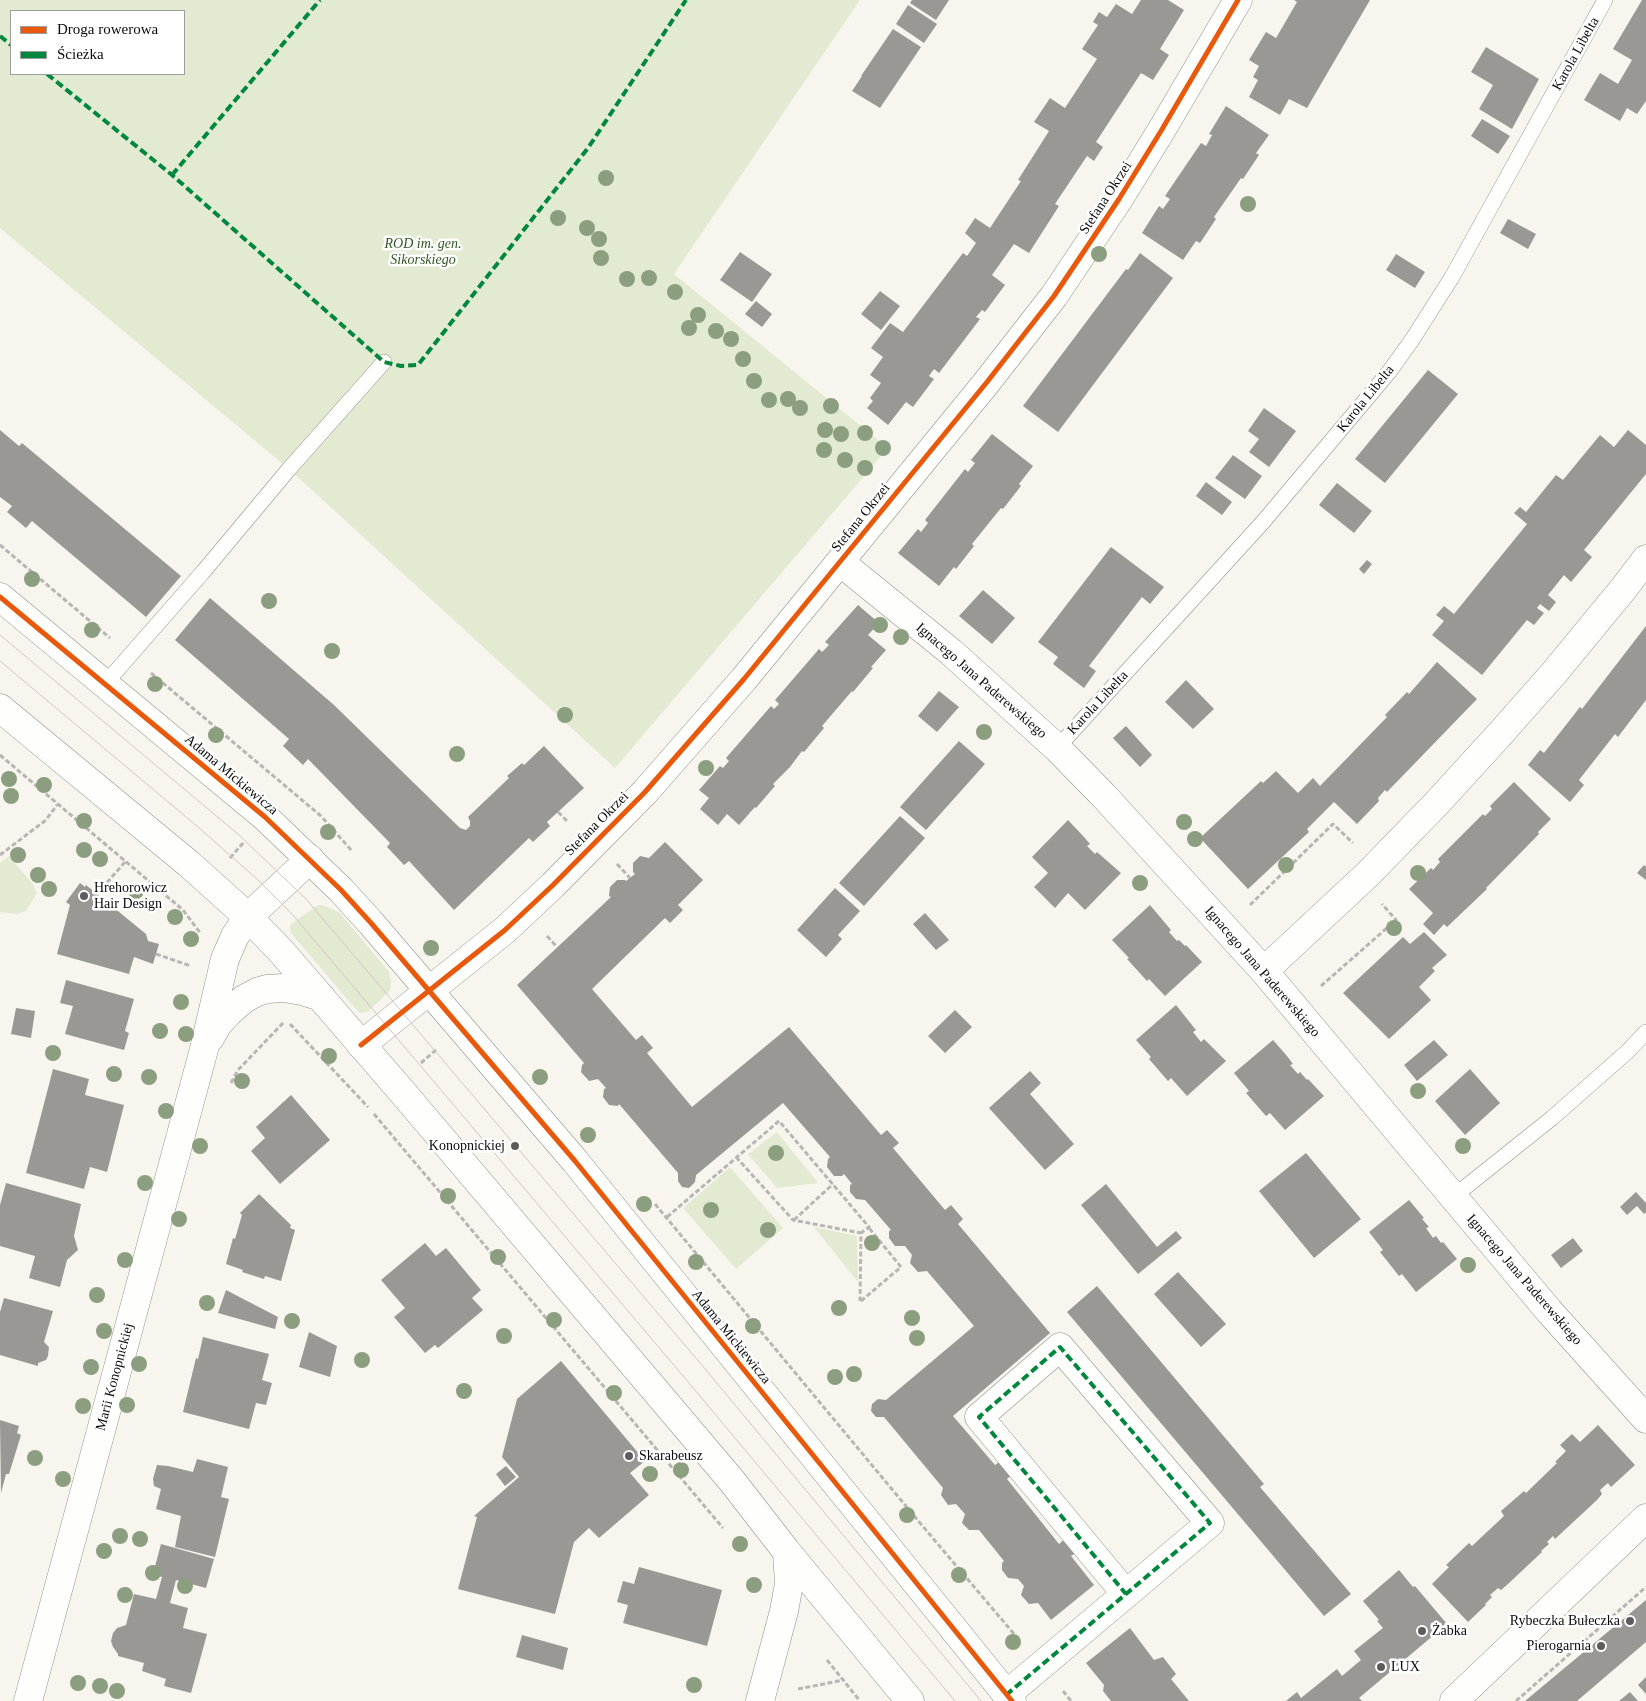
<!DOCTYPE html>
<html>
<head>
<meta charset="utf-8">
<style>
	body { margin:0 }
	#map { position:relative; width:1646px; height:1701px; overflow:hidden; background:#f8f5ee; font-family:Georgia,serif }
	canvas { display:block }
	.legend { position:absolute; left:10px; top:10px; width:175px; height:65px; box-sizing:border-box; background:#fff; border:1px solid #9d9d9d; margin:0; padding:6px 9px; list-style:none; font-size:15px; color:#0a0a0a }
	.legend li { display:flex; align-items:center; gap:10px; height:25px }
	.legend b { width:25px; border:1px solid #9d9d9d }
</style>
</head>
<body>
<div id="map">
<canvas width="1646" height="1701"></canvas>
<ul class="legend">
<li><b style="height:6px;background:#e8590c"></b>Droga rowerowa</li>
<li><b style="height:6px;background:#00873e"></b>Ścieżka</li>
</ul>
</div>
<script>
const context = document.querySelector('canvas').getContext('2d');
context.lineJoin = 'round';
function fill(path, color) {
  context.fillStyle = color;
  context.fill(path, 'evenodd');
}
function toPath(rows) {
  const path = new Path2D();
  for (const r of rows) {
    path.moveTo(r[0], r[1]);
    for (let i = 2; i < r.length; i += 2) path.lineTo(r[i], r[i + 1]);
  }
  return path;
}
function strokePath(path, color, width, dash) {
  context.strokeStyle = color;
  context.lineWidth = width;
  context.lineCap = dash ? 'butt' : 'round';
  context.setLineDash(dash || []);
  context.stroke(path);
}
function label(font, color, halo, rows, align = 'center') {
  context.font = font + ' Georgia,serif';
  context.lineWidth = 5;
  context.setLineDash([]);
  context.textBaseline = 'middle';
  context.strokeStyle = halo;
  context.fillStyle = color;
  for (const [text, x, y, turn = 0] of rows) {
    context.save();
    context.translate(x, y);
    context.rotate((+turn || 0) * Math.PI / 180);
    context.textAlign = isNaN(turn) ? turn : align;
    if (halo) context.strokeText(text, 0, 0);
    context.fillText(text, 0, 0);
    context.restore();
  }
}
const green = toPath([
	[0,0,860,0,674,274,888,448,615,768,289,469,0,228],
	[11,11,184,11,184,74,11,74],
	[9,856,32,883,37,893,26,911,18,914,0,912,0,863],
	[318,905,323,905,340,913,389,972,391,981,390,991,367,1012,360,1013,353,1006,291,933,290,927,291,924],
	[777,1132,818,1183,777,1188,748,1154],
	[730,1167,783,1228,736,1269,683,1208],
	[814,1227,857,1236,858,1282]
]);
const building = toPath([
	[912,0,949,0,936,20,910,3],
	[1141,0,1168,0,1184,10,1160,49,1169,55,1153,80,1141,73,1096,142,1103,147,1094,161,1087,156,1055,204,1059,206,1029,253,1014,244,992,275,1005,285,985,312,982,310,976,317,980,319,939,373,934,369,929,376,934,379,913,407,906,402,888,425,867,408,873,401,870,398,881,383,870,375,883,357,871,348,890,323,903,332,963,253,967,256,976,243,965,233,975,218,990,228,1021,181,1018,180,1049,131,1034,122,1050,98,1065,108,1097,59,1082,49,1098,25,1093,22,1099,12,1107,17,1116,4,1132,14],
	[1294,0,1370,0,1307,108,1289,99,1280,115,1249,97,1258,80,1253,77,1259,66,1249,60,1266,32,1276,38,1297,2],
	[1642,0,1646,0,1646,101,1637,114,1627,108,1620,121,1584,100,1600,73,1618,84,1632,60,1613,49],
	[908,5,937,24,924,43,896,24],
	[893,29,921,47,880,108,852,91,862,76,861,76],
	[1486,47,1539,79,1512,129,1479,109,1493,85,1471,72],
	[1226,106,1269,135,1256,153,1259,155,1243,179,1241,178,1214,217,1216,219,1200,243,1196,241,1183,260,1142,233,1159,206,1163,209,1170,199,1165,196,1201,143,1206,146,1212,135,1209,134],
	[1482,119,1510,136,1498,154,1471,136],
	[1508,219,1536,234,1528,249,1500,233],
	[740,252,772,274,752,302,720,280],
	[1140,253,1173,278,1058,432,1023,406,1126,269,1128,270],
	[1396,254,1425,272,1415,288,1386,270],
	[880,291,900,306,881,330,861,314],
	[756,301,772,314,762,327,745,314],
	[1428,370,1458,394,1385,483,1355,459],
	[1264,408,1296,431,1269,467,1249,452,1259,439,1248,431],
	[0,430,19,446,22,443,181,576,146,617,32,521,26,528,7,512,12,506,0,497],
	[1628,430,1646,445,1646,474,1584,550,1592,557,1571,582,1564,575,1548,595,1556,602,1549,611,1540,604,1537,608,1544,613,1534,625,1527,620,1482,675,1432,635,1444,621,1436,615,1444,606,1454,614,1527,524,1514,513,1520,507,1526,512,1556,475,1563,480,1600,435,1614,447],
	[992,434,1033,466,1019,484,1021,486,1003,509,1001,508,972,544,974,546,956,569,954,567,939,586,898,553,918,529,921,532,928,523,925,520,965,469,968,472,975,463,971,460],
	[1233,455,1262,476,1245,499,1215,478],
	[1206,482,1232,502,1222,515,1196,496],
	[1337,483,1372,511,1354,533,1319,505],
	[1111,547,1164,587,1150,604,1142,597,1089,666,1096,671,1084,688,1053,664,1058,657,1038,642],
	[1367,560,1372,564,1364,574,1359,569],
	[983,590,1015,618,992,644,959,616],
	[210,598,334,705,460,828,466,830,470,826,470,821,468,817,509,778,507,776,522,763,524,765,544,746,584,788,547,822,550,826,533,842,529,838,454,910,409,861,404,865,387,847,390,843,308,759,303,765,283,746,289,739,175,640],
	[858,605,879,623,868,635,886,650,871,667,873,668,853,692,852,691,822,726,824,728,804,752,802,751,790,767,773,784,775,786,756,808,755,807,739,825,727,814,718,825,700,809,709,798,699,790,720,766,723,768,729,761,726,758,771,706,774,709,779,704,775,700,819,649,822,652,829,645,825,642],
	[1646,626,1646,700,1618,737,1615,734,1579,780,1584,785,1570,802,1528,765,1540,750,1544,753,1580,707,1582,709],
	[1437,662,1477,699,1387,792,1385,790,1378,798,1379,801,1357,824,1334,802,1307,829,1309,832,1248,889,1200,838,1261,781,1263,783,1276,771,1298,793,1313,778,1320,786,1387,717,1385,715,1407,692,1409,694],
	[1186,680,1214,709,1193,729,1165,702],
	[939,691,959,707,937,732,918,716],
	[1126,726,1152,755,1140,767,1113,738],
	[959,741,985,764,926,830,900,807],
	[1514,782,1551,819,1538,832,1539,834,1486,888,1487,889,1447,927,1444,924,1434,935,1423,924,1433,913,1409,889,1431,868,1433,870,1440,862,1438,859,1483,814,1485,816,1492,809,1490,806],
	[900,816,925,838,864,906,839,883],
	[1068,820,1084,837,1090,844,1087,846,1095,854,1097,852,1121,873,1085,910,1068,893,1055,908,1034,887,1048,873,1032,857],
	[665,842,703,880,678,905,683,910,670,923,665,918,592,989,636,1040,642,1035,653,1048,647,1053,692,1107,789,1027,881,1135,887,1130,899,1143,893,1148,945,1210,951,1205,963,1219,958,1224,1050,1333,953,1416,995,1465,1002,1460,1013,1474,1007,1479,1059,1544,1066,1538,1077,1552,1071,1556,1094,1585,1051,1620,1038,1603,1029,1604,1021,1595,1024,1586,1018,1579,1008,1578,1002,1570,1002,1563,1004,1561,979,1530,969,1530,962,1523,965,1514,956,1504,948,1505,941,1495,943,1488,884,1417,876,1417,871,1411,872,1404,878,1399,886,1400,974,1326,927,1271,918,1272,910,1263,912,1255,905,1246,895,1246,889,1238,889,1231,891,1230,865,1200,856,1199,850,1192,850,1185,852,1184,844,1174,842,1176,834,1176,827,1167,828,1159,830,1157,783,1103,696,1175,695,1182,689,1188,682,1187,678,1181,678,1173,619,1104,618,1106,609,1105,603,1097,604,1089,606,1088,598,1079,589,1081,581,1072,582,1065,584,1063,517,985,611,897,609,896,610,887,617,880,625,880,626,881,635,874,633,872,633,863,640,856,649,858],
	[1644,865,1646,867,1646,880,1637,873],
	[80,883,85,887,86,885,146,934,148,941,159,944,153,964,134,957,129,974,57,954,70,905,66,902],
	[835,888,860,911,838,935,842,939,826,957,797,930],
	[1150,905,1171,930,1169,932,1177,941,1179,940,1185,946,1186,945,1202,962,1165,996,1149,979,1147,981,1127,959,1129,958,1112,940],
	[925,913,949,940,936,950,913,924],
	[1424,932,1447,955,1432,968,1435,971,1419,987,1431,1000,1389,1039,1343,993,1403,937,1410,944],
	[66,980,134,999,125,1031,129,1033,124,1050,65,1034,73,1006,60,1003],
	[1176,1005,1196,1030,1193,1032,1201,1042,1204,1039,1226,1061,1187,1096,1171,1078,1168,1081,1149,1059,1151,1057,1136,1040],
	[16,1008,35,1011,31,1038,11,1034],
	[955,1010,972,1027,945,1053,928,1036],
	[1273,1040,1287,1056,1293,1064,1290,1065,1298,1074,1300,1072,1307,1080,1308,1079,1324,1096,1285,1130,1270,1113,1266,1116,1246,1093,1249,1091,1234,1073],
	[1434,1040,1448,1055,1417,1081,1404,1065],
	[53,1069,89,1079,85,1095,124,1105,107,1172,90,1167,84,1189,26,1173],
	[1470,1069,1500,1103,1465,1135,1435,1101],
	[1030,1071,1041,1083,1030,1094,1074,1144,1045,1170,989,1108],
	[291,1095,330,1140,280,1184,251,1151,265,1138,256,1127],
	[1306,1153,1361,1219,1314,1258,1259,1191],
	[6,1183,81,1204,74,1236,78,1250,67,1260,60,1287,29,1278,35,1256,0,1246,0,1205],
	[1106,1184,1157,1247,1176,1231,1182,1238,1138,1274,1081,1205],
	[1636,1192,1646,1203,1646,1212,1644,1214,1637,1206,1627,1215,1620,1207],
	[259,1194,291,1225,290,1228,295,1230,281,1281,265,1276,264,1279,242,1272,243,1270,226,1264,233,1238,235,1239,242,1215,240,1213],
	[1409,1200,1424,1218,1422,1219,1429,1227,1426,1228,1433,1238,1436,1236,1441,1243,1443,1242,1457,1259,1416,1292,1402,1274,1399,1276,1380,1252,1383,1250,1369,1232],
	[1573,1238,1583,1251,1561,1268,1551,1255],
	[425,1243,436,1256,446,1248,481,1290,472,1298,483,1310,438,1348,435,1345,425,1353,394,1317,405,1308,381,1280],
	[1178,1272,1226,1324,1201,1347,1154,1294],
	[1097,1286,1264,1484,1260,1487,1351,1594,1324,1616,1067,1312],
	[226,1290,278,1317,275,1329,218,1313],
	[4,1298,53,1311,44,1342,49,1347,48,1356,46,1360,38,1363,38,1366,0,1355,0,1312],
	[309,1332,337,1346,330,1377,299,1367],
	[203,1337,269,1354,262,1380,272,1383,266,1405,256,1403,249,1429,183,1412,196,1358,198,1359],
	[561,1361,645,1461,630,1473,649,1495,599,1538,589,1528,574,1542,555,1614,458,1589,477,1517,474,1516,519,1477,502,1457,517,1399],
	[0,1420,19,1426,17,1433,21,1435,9,1474,6,1474,1,1493],
	[1598,1425,1635,1465,1611,1487,1608,1483,1600,1490,1602,1494,1597,1500,1555,1539,1553,1536,1547,1542,1549,1544,1541,1551,1542,1552,1508,1584,1501,1590,1498,1588,1490,1595,1492,1597,1485,1604,1486,1605,1468,1622,1432,1584,1449,1567,1446,1565,1469,1543,1472,1546,1504,1516,1501,1511,1524,1491,1526,1493,1557,1463,1555,1462,1566,1451,1560,1445,1572,1434,1580,1442],
	[197,1459,228,1467,221,1497,229,1499,215,1557,175,1547,181,1516,156,1509,161,1489,154,1486,153,1479,157,1465,168,1466,193,1472],
	[506,1466,516,1477,505,1486,496,1474],
	[161,1544,214,1559,206,1588,176,1580,170,1603,188,1608,183,1628,207,1634,191,1693,164,1686,166,1679,142,1671,144,1663,118,1656,118,1654,113,1647,111,1641,113,1633,117,1628,126,1625,134,1594,156,1599,162,1577,153,1574],
	[639,1567,722,1590,707,1646,623,1623,628,1605,617,1602,623,1581,634,1584],
	[1399,1570,1413,1587,1415,1586,1447,1624,1359,1698,1362,1701,1286,1701,1297,1692,1301,1698,1337,1669,1342,1676,1361,1660,1354,1651,1383,1628,1377,1621,1379,1620,1363,1601],
	[1646,1600,1646,1642,1577,1701,1525,1701],
	[1130,1628,1154,1660,1163,1657,1176,1674,1171,1679,1189,1701,1111,1701,1103,1691,1104,1685,1086,1663],
	[522,1635,568,1648,563,1670,516,1657],
	[1646,1677,1646,1694,1638,1685],
	[1630,1692,1638,1701,1619,1701]
]);
const path = toPath([
	[0,545,110,638],
	[151,673,321,816,352,851],
	[0,755,183,910,201,934],
	[558,812,568,822],
	[0,855,46,820,57,805],
	[230,858,244,842],
	[617,864,630,878],
	[97,894,125,862],
	[1250,905,1333,824,1353,843],
	[547,936,557,947],
	[156,954,191,966],
	[1321,986,1396,920,1382,904],
	[290,1024,368,1107],
	[421,1063,437,1049],
	[231,1083,238,1070,284,1022],
	[374,1114,723,1528],
	[736,1157,793,1220,861,1233],
	[655,1204,920,1523,1020,1641],
	[667,1217,779,1121,869,1227,861,1233,860,1301],
	[794,1220,833,1184],
	[861,1301,901,1267,869,1228],
	[827,1660,860,1701],
	[798,1689,844,1680],
	[1063,1691,1071,1701],
	[1516,1701,1646,1587]
]);
const service = toPath([
	[104,685,203,572,289,469,384,362],
	[1057,748,1263,522,1389,372,1412,340,1452,277,1605,0],
	[1453,1197,1552,1118,1627,1052,1646,1032]
]);
const minor = toPath([
	[840,562,951,652,1057,748,1104,796,1264,971,1549,1311,1646,1419],
	[1264,971,1368,874,1436,804,1500,734,1554,673,1624,588,1646,559],
	[210,1038,218,1024,229,1012,244,999,257,992,267,989,284,988,302,991,321,997],
	[361,1045,505,930,553,885,645,792,744,679,987,382,1054,296,1119,199,1161,131,1238,0],
	[1006,1695,1126,1594,1210,1523,1060,1347,979,1417,1126,1594],
	[28,1701,203,1053,225,959,235,936,248,917,310,859],
	[760,1701,784,1611,789,1584,787,1552],
	[1454,1701,1646,1518]
]);
const tertiary = toPath([
	[0,597,265,817,341,890,371,923,575,1161,1012,1701],
	[0,708,189,864,248,917,280,950,404,1094,732,1481,787,1552,910,1701]
]);
const tram = toPath([
	[0,635,238,834,306,899,706,1370,981,1701],
	[0,661,198,827,258,880,292,914,689,1383,955,1701]
]);
const quiet = toPath([
	[0,36,11,45],
	[47,74,172,175,384,362,401,366,418,365,588,148,686,0],
	[172,175,320,0],
	[1006,1695,1126,1594,1210,1523,1060,1347,979,1417,1126,1594]
]);
const cycleway = toPath([
	[0,597,265,817,341,890,371,923,575,1161,1012,1701],
	[361,1045,505,930,553,885,645,792,744,679,987,382,1054,296,1119,199,1161,131,1238,0]
]);
const trees = [
	[606,178],
	[1248,204],
	[558,218],
	[587,228],
	[599,239],
	[1099,254],
	[601,258],
	[649,278],
	[627,279],
	[675,292],
	[698,315],
	[689,328],
	[716,331],
	[731,339],
	[743,359],
	[754,381],
	[788,399],
	[769,400],
	[831,406],
	[800,408],
	[825,430],
	[865,433],
	[841,434],
	[883,448],
	[824,450],
	[845,460],
	[865,468],
	[32,579],
	[269,601],
	[880,625],
	[92,630],
	[901,637],
	[332,651],
	[155,684],
	[565,715],
	[984,732],
	[216,735],
	[457,754],
	[706,768],
	[9,779],
	[44,785],
	[11,796],
	[84,821],
	[1184,822],
	[328,832],
	[1195,839],
	[84,850],
	[18,855],
	[100,859],
	[1286,865],
	[1418,873],
	[38,875],
	[1140,883],
	[49,889],
	[136,891],
	[175,917],
	[1394,928],
	[191,939],
	[431,948],
	[181,1002],
	[160,1031],
	[186,1034],
	[53,1053],
	[329,1056],
	[114,1074],
	[149,1077],
	[540,1077],
	[242,1081],
	[1418,1091],
	[166,1111],
	[588,1135],
	[200,1146],
	[1463,1146],
	[776,1153],
	[145,1183],
	[448,1196],
	[644,1204],
	[711,1210],
	[179,1219],
	[768,1230],
	[872,1243],
	[498,1257],
	[125,1260],
	[696,1262],
	[1468,1265],
	[97,1295],
	[207,1303],
	[839,1308],
	[912,1318],
	[554,1320],
	[292,1321],
	[753,1326],
	[104,1331],
	[504,1336],
	[917,1338],
	[362,1360],
	[139,1364],
	[91,1367],
	[854,1374],
	[835,1377],
	[464,1391],
	[614,1393],
	[127,1405],
	[83,1406],
	[35,1458],
	[681,1470],
	[650,1474],
	[63,1479],
	[907,1515],
	[120,1536],
	[140,1539],
	[740,1544],
	[104,1551],
	[153,1573],
	[959,1575],
	[754,1585],
	[185,1586],
	[125,1595],
	[1013,1642],
	[78,1683],
	[694,1685],
	[100,1686],
	[117,1691]
];
const markers = [
	[84,896,5,"#5d5c5a"],
	[515,1146,5,"#5d5c5a"],
	[629,1456,5,"#5d5c5a"],
	[1630,1621,5,"#5d5c5a"],
	[1422,1631,5,"#5d5c5a"],
	[1601,1646,5,"#5d5c5a"],
	[1381,1667,5,"#5d5c5a"]
];
const streetNames = [
	["Karola Libelta",1576,54,-61],
	["Stefana Okrzei",1106,198,-57],
	["Karola Libelta",1366,399,-51],
	["Stefana Okrzei",861,518,-51],
	["Ignacego Jana Paderewskiego",981,681,41],
	["Karola Libelta",1098,703,-47],
	["Adama Mickiewicza",231,775,40],
	["Stefana Okrzei",597,824,-45],
	["Ignacego Jana Paderewskiego",1262,972,49],
	["Ignacego Jana Paderewskiego",1524,1280,49],
	["Adama Mickiewicza",731,1337,51],
	["Marii Konopnickiej",115,1377,-75]
];
const parkNames = [
	["ROD im. gen.",423,244],
	["Sikorskiego",423,260]
];
const poiNames = [
	["Hrehorowicz",94,888],
	["Hair Design",94,904],
	["Konopnickiej",505,1146,"right"],
	["Skarabeusz",639,1456],
	["Rybeczka Bułeczka",1620,1621,"right"],
	["Żabka",1432,1631],
	["Pierogarnia",1591,1646,"right"],
	["LUX",1391,1667]
];
fill(green, '#e2ead1');
fill(building, '#9a9894');
strokePath(service, '#91908d', 16);
strokePath(minor, '#91908d', 29);
strokePath(tertiary, '#91908d', 29);
strokePath(path, '#b7b6b5', 3, [5, 2.5]);
strokePath(service, '#fefefc', 15);
strokePath(minor, '#fefefc', 28);
strokePath(tertiary, '#fefefc', 28);
strokePath(tram, '#d3c5c6', 1);
strokePath(quiet, '#00873e', 4, [8, 4]);
strokePath(cycleway, '#e8590c', 5);
context.fillStyle = '#8b9e7f';
for (const [x, y] of trees) {
  context.beginPath();
  context.arc(x, y, 8, 0, 2 * Math.PI);
  context.fill();
}
for (const [x, y, r, color] of markers) {
  const dot = new Path2D();
  dot.arc(x, y, r, 0, 2 * Math.PI);
  context.fillStyle = color;
  context.fill(dot);
  strokePath(dot, '#fff', 2);
}
label('14px', '#0a0a0a', '#fff', streetNames);
label('italic 14px', '#325724', '#fff', parkNames);
label('14px', '#0a0a0a', '#fff', poiNames, 'left');
</script>
</body>
</html>
